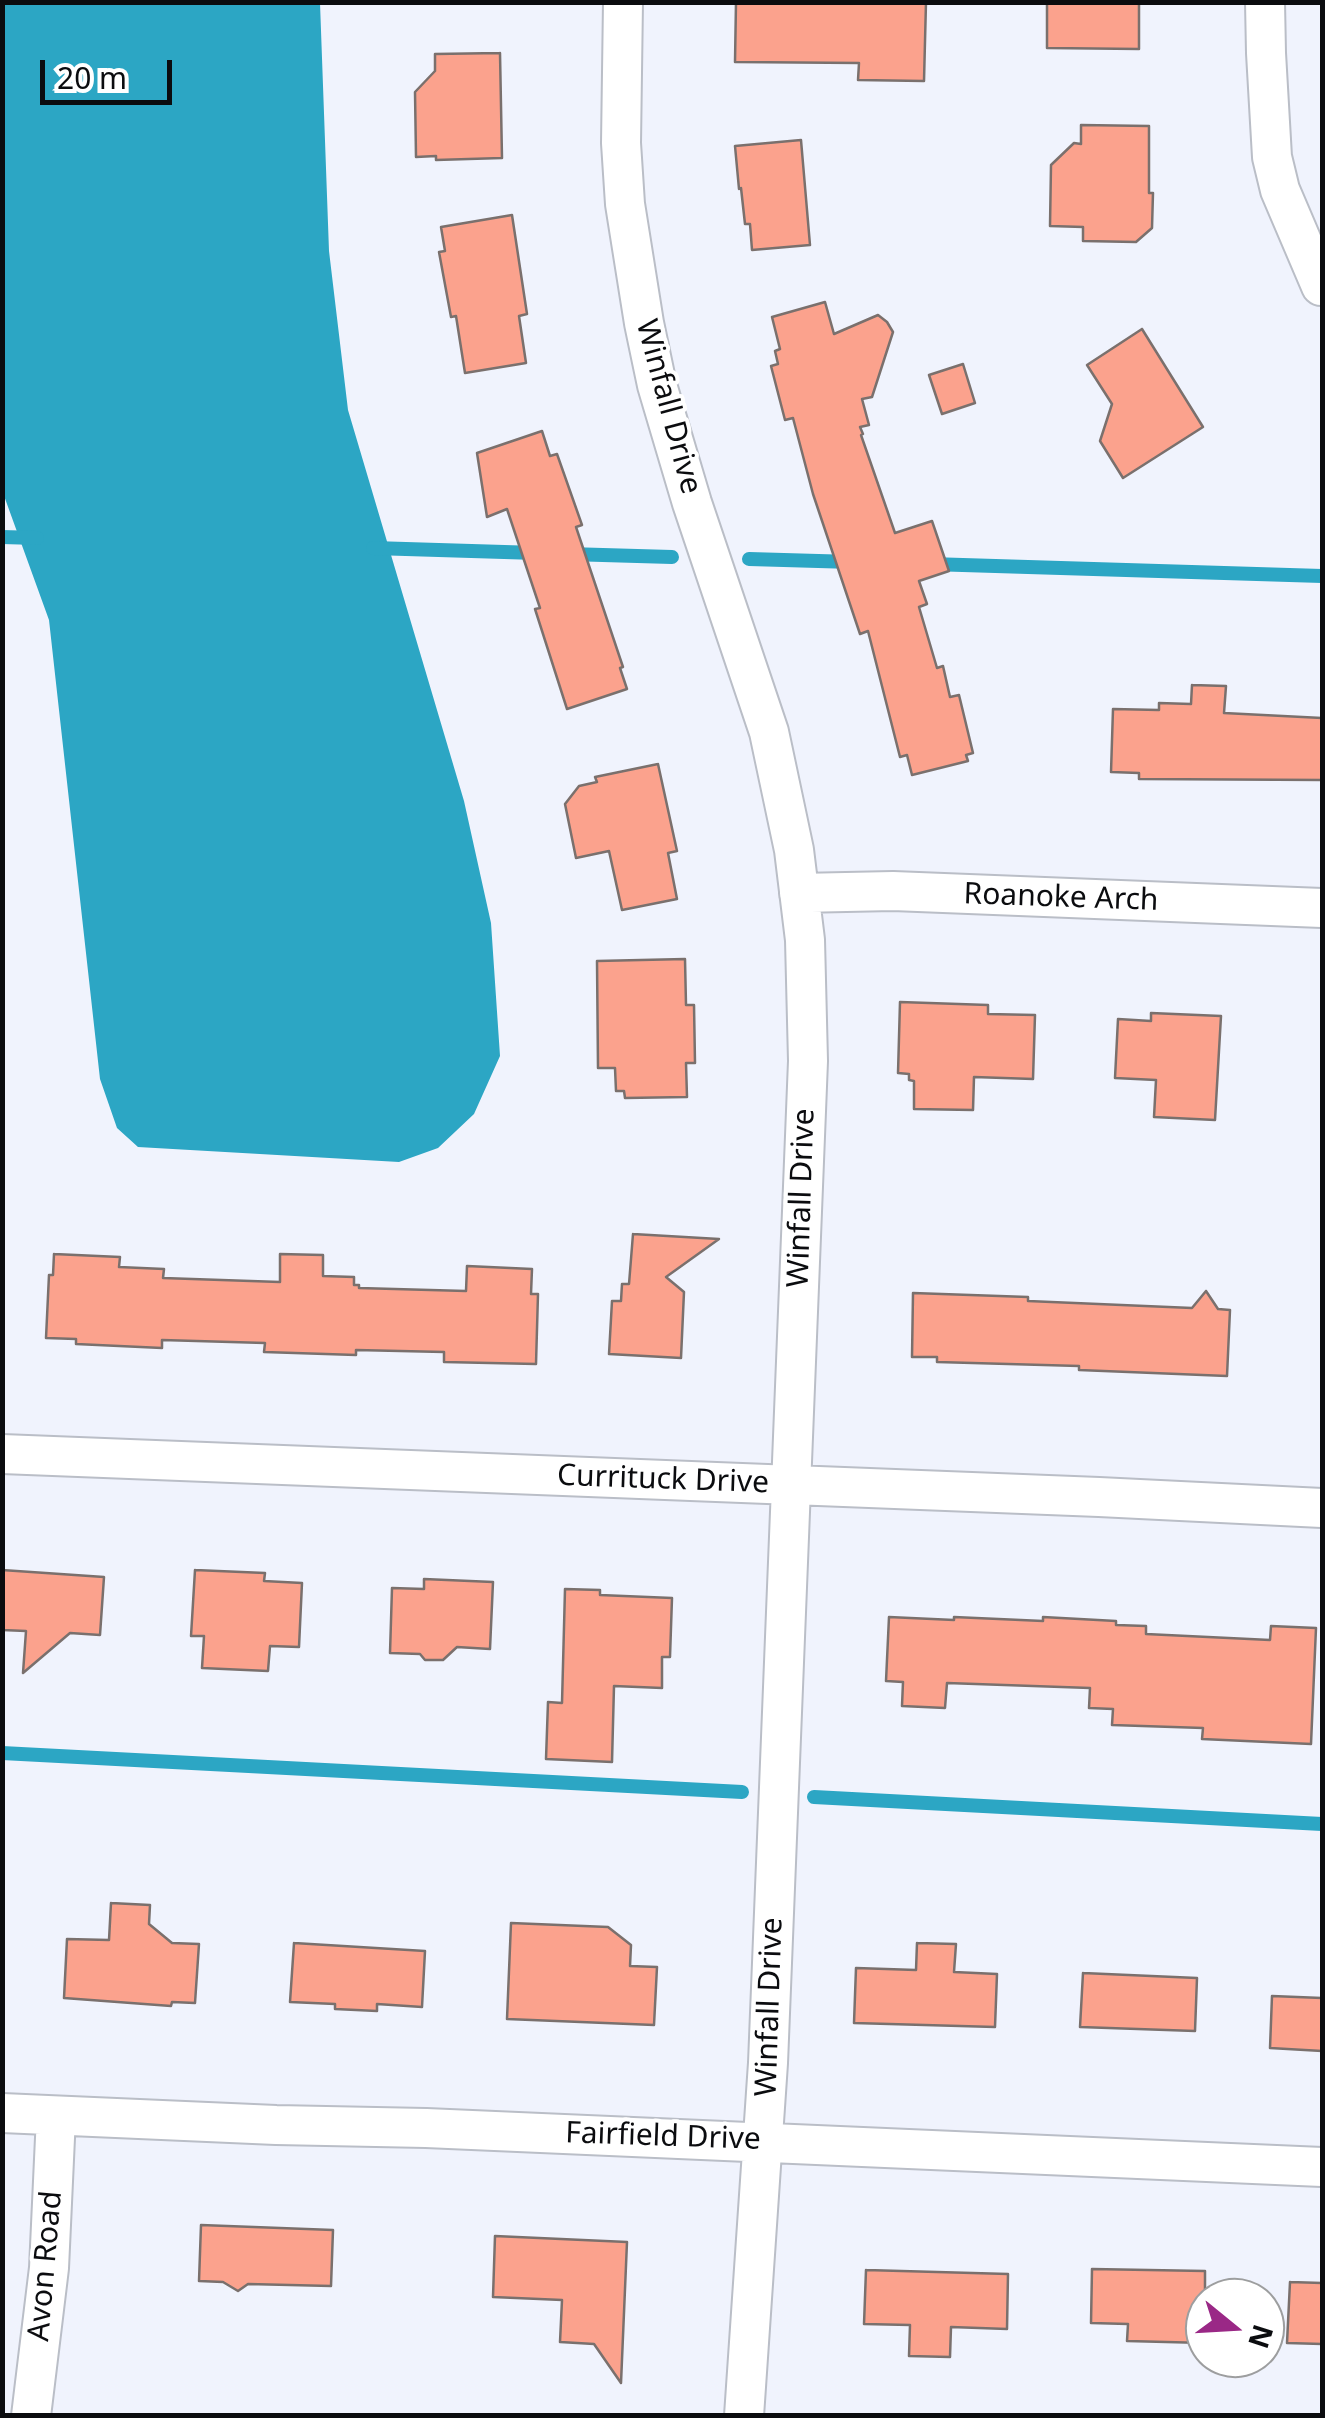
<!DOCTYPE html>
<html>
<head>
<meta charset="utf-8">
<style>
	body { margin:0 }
	#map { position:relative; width:1325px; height:2418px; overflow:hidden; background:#f0f3fd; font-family:"Noto Sans",sans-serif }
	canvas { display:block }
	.frame { position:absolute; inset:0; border:5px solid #0b0c0f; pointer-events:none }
	.north { position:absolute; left:1185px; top:2278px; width:100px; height:100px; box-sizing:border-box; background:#fff; border:2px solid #9d9e9f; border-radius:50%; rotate:108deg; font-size:28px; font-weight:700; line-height:40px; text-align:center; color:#0b0c0f }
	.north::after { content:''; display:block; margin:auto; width:35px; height:45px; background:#9a2886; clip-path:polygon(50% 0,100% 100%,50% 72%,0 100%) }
	.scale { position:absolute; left:40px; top:60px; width:132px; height:45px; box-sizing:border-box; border:5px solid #0b0c0f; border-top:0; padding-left:12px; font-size:30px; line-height:35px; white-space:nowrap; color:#0b0c0f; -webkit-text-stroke:8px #fff; paint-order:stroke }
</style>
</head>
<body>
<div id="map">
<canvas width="1325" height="2418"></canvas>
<div class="frame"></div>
<div class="north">N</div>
<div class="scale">20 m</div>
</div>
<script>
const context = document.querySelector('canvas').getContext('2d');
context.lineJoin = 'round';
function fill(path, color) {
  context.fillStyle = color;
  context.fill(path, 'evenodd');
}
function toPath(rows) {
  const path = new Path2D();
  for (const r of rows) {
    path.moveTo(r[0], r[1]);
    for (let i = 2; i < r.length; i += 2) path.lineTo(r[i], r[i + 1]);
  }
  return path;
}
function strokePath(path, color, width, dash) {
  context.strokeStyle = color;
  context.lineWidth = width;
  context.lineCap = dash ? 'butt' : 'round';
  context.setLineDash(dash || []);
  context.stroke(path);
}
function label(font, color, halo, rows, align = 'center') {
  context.font = font + ' "Noto Sans",sans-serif';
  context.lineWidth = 8;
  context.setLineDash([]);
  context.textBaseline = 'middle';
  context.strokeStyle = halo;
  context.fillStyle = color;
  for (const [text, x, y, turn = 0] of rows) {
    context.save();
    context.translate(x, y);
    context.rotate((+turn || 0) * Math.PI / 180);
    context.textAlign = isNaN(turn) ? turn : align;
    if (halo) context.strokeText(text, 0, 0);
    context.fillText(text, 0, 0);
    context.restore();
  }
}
const water = toPath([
	[3,2,320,3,329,251,348,410,464,801,491,923,500,1056,474,1114,438,1148,399,1162,138,1147,117,1128,100,1079,49,620,3,493]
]);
const stream = toPath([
	[2,537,37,538],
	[373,548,537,553],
	[568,554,672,557],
	[749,559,853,562],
	[930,564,1322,576],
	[2,1753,742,1792],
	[814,1797,1322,1824]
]);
const building = toPath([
	[736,2,926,2,924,81,858,80,859,63,735,62,736,2],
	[1047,2,1139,2,1139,49,1047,48,1047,2],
	[500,53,502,158,436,160,436,156,416,157,415,92,435,71,435,54,500,53],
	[1081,125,1149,126,1149,193,1153,193,1152,228,1136,242,1083,241,1083,227,1050,226,1051,165,1074,143,1081,144,1081,125],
	[801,140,810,245,752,250,750,224,745,224,741,188,739,189,735,146,801,140],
	[512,215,527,314,519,316,526,363,465,373,456,316,451,317,439,252,445,251,441,227,512,215],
	[825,302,834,334,878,315,887,322,893,332,872,397,862,399,869,425,860,427,863,434,861,435,895,533,932,521,949,571,919,581,927,604,919,607,937,668,943,666,950,697,959,695,973,753,966,755,968,761,912,775,907,755,900,757,868,631,860,634,813,494,793,418,785,420,771,366,778,364,775,351,780,349,772,317,825,302],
	[1142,329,1203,427,1123,478,1100,441,1112,404,1087,365,1142,329],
	[963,364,975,403,942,414,929,375,963,364],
	[542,431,550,456,557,454,582,525,576,527,623,667,620,668,627,689,567,709,535,609,540,608,507,509,487,517,477,453,542,431],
	[1192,685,1226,686,1224,713,1322,718,1322,780,1139,779,1139,773,1111,772,1113,709,1159,710,1159,703,1191,704,1192,685],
	[658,764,677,851,668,853,677,899,622,910,609,851,576,858,565,804,579,786,597,782,595,777,658,764],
	[685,959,686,1005,694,1005,695,1063,686,1063,687,1097,625,1098,624,1091,616,1091,615,1068,598,1068,597,961,685,959],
	[900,1002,988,1005,988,1014,1035,1015,1033,1079,974,1077,973,1110,914,1109,914,1081,909,1080,909,1074,898,1073,900,1002],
	[1151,1013,1221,1016,1215,1120,1154,1117,1156,1080,1115,1078,1118,1019,1151,1021,1151,1013],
	[633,1234,719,1239,666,1277,684,1292,681,1358,609,1354,612,1301,621,1301,622,1284,629,1284,633,1234],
	[54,1254,120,1257,119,1267,164,1269,163,1278,280,1282,280,1254,323,1255,323,1276,354,1277,354,1285,359,1285,359,1288,466,1291,467,1266,532,1269,531,1294,538,1294,536,1364,444,1362,444,1352,356,1350,356,1355,264,1352,265,1343,162,1340,162,1348,76,1344,76,1339,46,1338,49,1275,53,1275,54,1254],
	[1206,1291,1218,1309,1230,1310,1227,1376,1079,1370,1079,1366,937,1362,937,1357,912,1357,913,1293,1028,1297,1028,1301,1192,1308,1206,1291],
	[2,1570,104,1577,100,1635,70,1633,23,1673,26,1631,2,1630,2,1570],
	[195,1570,265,1573,264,1581,302,1583,299,1647,270,1646,268,1671,202,1668,204,1636,191,1636,195,1570],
	[424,1579,493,1582,490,1649,457,1647,443,1660,425,1660,420,1654,390,1653,392,1588,424,1589,424,1579],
	[565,1589,600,1590,600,1595,672,1598,670,1657,662,1657,662,1688,614,1686,612,1762,546,1759,548,1702,562,1703,565,1589],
	[889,1617,954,1620,954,1617,1043,1621,1043,1617,1116,1621,1116,1625,1146,1626,1146,1634,1270,1640,1271,1626,1316,1628,1311,1744,1202,1739,1203,1728,1112,1725,1113,1709,1089,1708,1090,1688,947,1683,945,1708,902,1706,903,1682,886,1681,889,1617],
	[111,1903,150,1905,149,1924,172,1943,199,1944,195,2003,172,2002,171,2006,64,1998,67,1939,109,1940,111,1903],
	[511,1923,608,1927,631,1945,630,1966,657,1967,654,2025,507,2019,511,1923],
	[294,1943,425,1951,422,2007,377,2004,377,2011,335,2009,335,2004,290,2002,294,1943],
	[917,1943,956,1944,954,1972,997,1974,995,2027,854,2023,856,1968,916,1970,917,1943],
	[1083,1973,1197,1978,1195,2031,1080,2027,1083,1973],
	[1272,1996,1322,1998,1322,2051,1270,2048,1272,1996],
	[201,2225,333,2230,331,2286,248,2284,238,2291,223,2282,199,2281,201,2225],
	[495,2236,627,2242,621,2383,594,2344,560,2342,562,2300,493,2297,495,2236],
	[1092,2269,1205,2271,1205,2343,1127,2341,1128,2324,1091,2323,1092,2269],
	[866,2270,1008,2274,1007,2329,951,2327,950,2357,909,2356,910,2325,864,2324,866,2270],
	[1290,2282,1322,2283,1322,2344,1287,2343,1290,2282]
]);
const minor = toPath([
	[623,2,621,143,625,204,644,323,657,385,692,503,769,732,794,850,805,940,808,1061,768,2063,744,2416],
	[1265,2,1266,53,1272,157,1280,190,1321,286],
	[799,893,893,891,1322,908],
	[2,1454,1099,1497,1322,1508],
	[2,2113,276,2125,426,2128,1322,2167],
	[31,2416,49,2268,56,2116]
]);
const streetNames = [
	["Winfall Drive",668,407,75],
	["Roanoke Arch",1061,898,2],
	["Winfall Drive",802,1198,-88],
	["Currituck Drive",663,1480,2],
	["Winfall Drive",770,2007,-88],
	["Fairfield Drive",663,2137,2],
	["Avon Road",46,2266,-85]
];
fill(water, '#2ca6c4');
strokePath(stream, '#2ca6c4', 14);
fill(building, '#fba28d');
strokePath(building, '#7a706d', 2.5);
strokePath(minor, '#babec7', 42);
strokePath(minor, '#fff', 38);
label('30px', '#0b0c0f', '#fff', streetNames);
</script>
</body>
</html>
